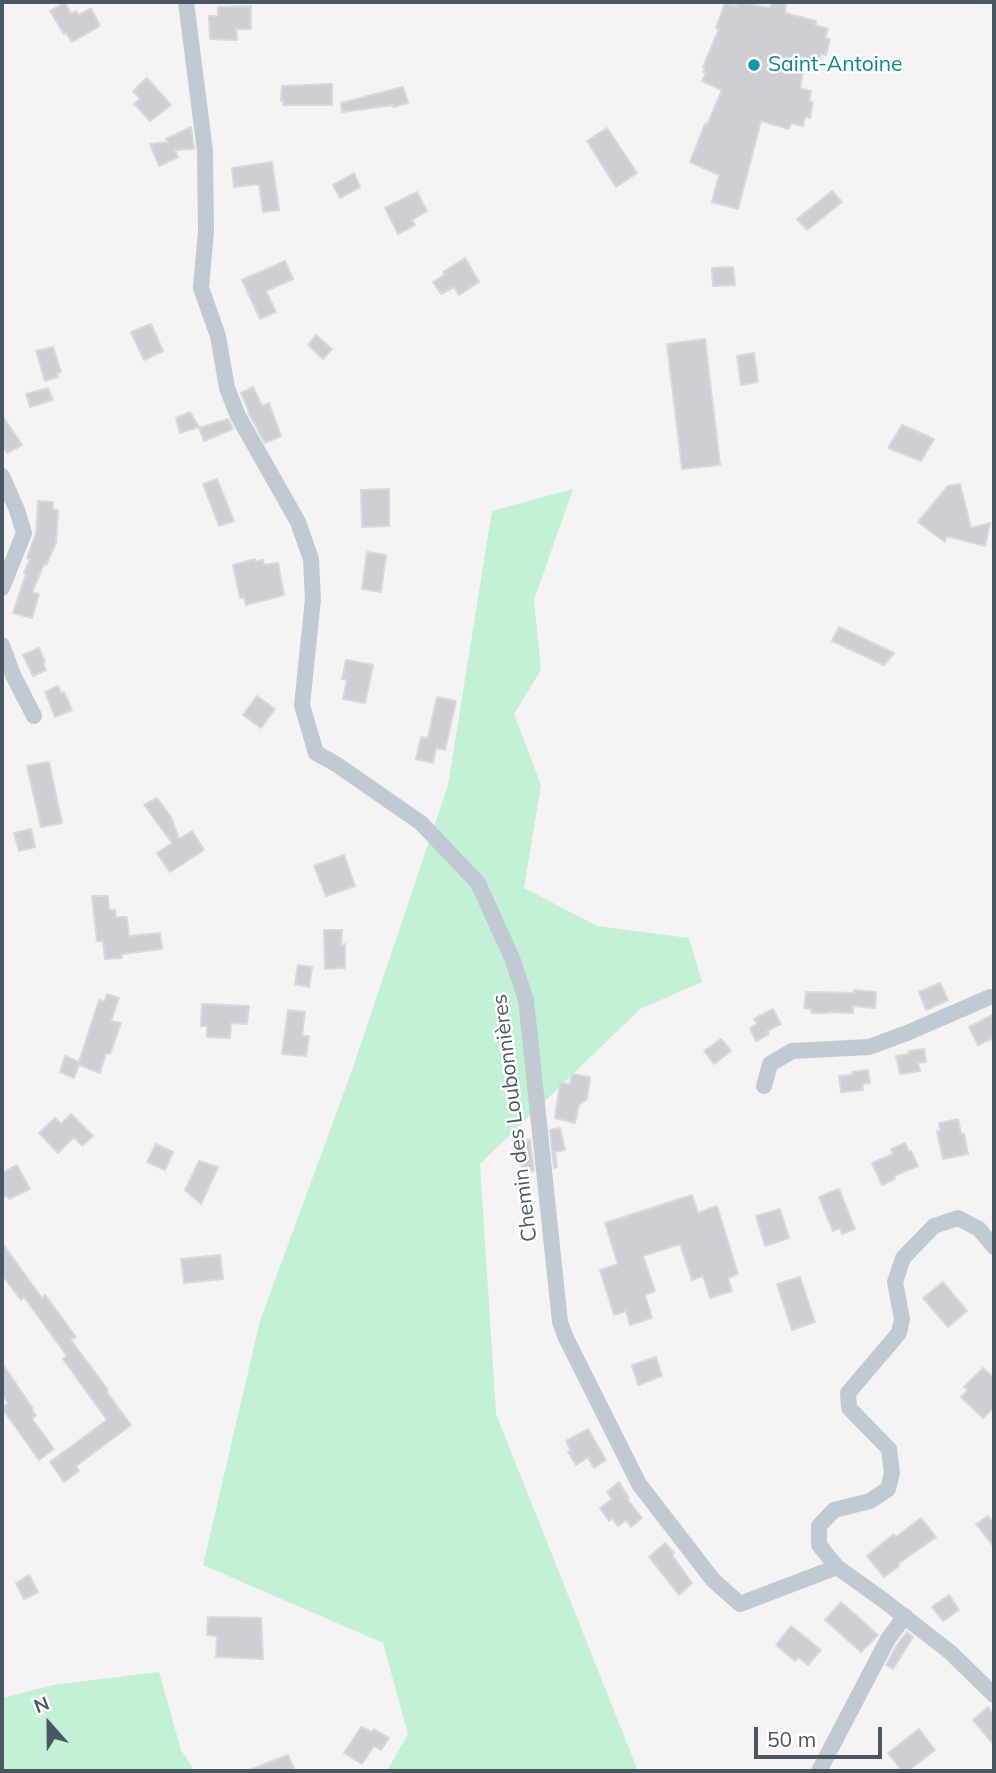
<!DOCTYPE html>
<html>
<head>
<meta charset="utf-8">
<style>
	body { margin:0 }
	#map { position:relative; width:996px; height:1773px; overflow:hidden; background:#f5f3f3; font-family:Mulish,sans-serif }
	canvas { display:block }
	.frame { position:absolute; inset:0; border:4px solid #4a5661; pointer-events:none }
	.north { position:absolute; left:14px; top:1689px; width:70px; height:70px; -webkit-text-stroke:5px #fff; paint-order:stroke; rotate:339deg; font-size:19px; font-weight:700; line-height:28px; text-align:center; color:#4a5661 }
	.north::after { content:''; display:block; margin:auto; width:24px; height:32px; background:#4a5661; clip-path:polygon(50% 0,100% 100%,50% 72%,0 100%) }
	.scale { position:absolute; left:754px; top:1727px; width:128px; height:32px; box-sizing:border-box; border:4px solid #4a5661; border-top:0; padding-left:9px; font-size:21px; line-height:24px; white-space:nowrap; color:#4a5661; -webkit-text-stroke:5px #fff; paint-order:stroke }
</style>
</head>
<body>
<div id="map">
<canvas width="996" height="1773"></canvas>
<div class="frame"></div>
<div class="north">N</div>
<div class="scale">50 m</div>
</div>
<script>
const context = document.querySelector('canvas').getContext('2d');
context.lineJoin = 'round';
function fill(path, color) {
  context.fillStyle = color;
  context.fill(path, 'evenodd');
}
function toPath(rows) {
  const path = new Path2D();
  for (const r of rows) {
    path.moveTo(r[0], r[1]);
    for (let i = 2; i < r.length; i += 2) path.lineTo(r[i], r[i + 1]);
  }
  return path;
}
function strokePath(path, color, width, dash) {
  context.strokeStyle = color;
  context.lineWidth = width;
  context.lineCap = dash ? 'butt' : 'round';
  context.setLineDash(dash || []);
  context.stroke(path);
}
function label(font, color, halo, rows, align = 'center') {
  context.font = font + ' Mulish,sans-serif';
  context.lineWidth = 5;
  context.setLineDash([]);
  context.textBaseline = 'middle';
  context.strokeStyle = halo;
  context.fillStyle = color;
  for (const [text, x, y, turn = 0] of rows) {
    context.save();
    context.translate(x, y);
    context.rotate((+turn || 0) * Math.PI / 180);
    context.textAlign = isNaN(turn) ? turn : align;
    if (halo) context.strokeText(text, 0, 0);
    context.fillText(text, 0, 0);
    context.restore();
  }
}
const green = toPath([
	[573,489,534,600,541,670,514,714,541,785,524,888,597,926,689,938,702,982,640,1009,480,1164,496,1414,638,1771,387,1771,408,1734,383,1643,203,1565,260,1321,351,1073,448,785,492,511],
	[159,1672,181,1750,195,1771,2,1771,2,1698,53,1685]
]);
const building = toPath([
	[738,2,770,8,772,2,786,4,785,13,816,21,815,25,828,29,825,38,830,39,826,55,821,54,819,63,805,60,800,88,811,91,809,101,813,102,810,118,805,117,803,126,791,123,789,129,761,121,738,209,712,202,719,175,690,162,705,124,707,125,722,90,702,81,706,73,703,72,705,68,703,67,719,29,716,28,725,3,737,6,738,2],
	[65,3,71,14,76,11,79,15,91,8,100,26,72,42,66,33,64,34,50,11,65,3],
	[251,6,251,29,236,29,237,40,210,39,209,16,218,16,218,7,251,6],
	[147,78,171,105,150,121,134,104,140,99,133,91,147,78],
	[332,84,332,105,283,105,284,101,281,101,282,86,332,84],
	[403,87,408,103,393,107,393,105,342,112,341,103,403,87],
	[191,127,194,149,175,150,178,157,159,166,150,144,168,142,166,139,191,127],
	[607,128,637,173,616,187,587,141,607,128],
	[272,162,279,210,263,212,259,184,234,187,232,168,272,162],
	[354,173,360,187,340,198,333,185,354,173],
	[832,191,842,202,807,230,797,219,832,191],
	[417,192,427,211,412,220,415,225,398,234,385,208,417,192],
	[465,258,479,282,459,295,454,287,441,294,433,282,445,274,443,272,465,258],
	[285,261,293,279,266,291,276,312,260,319,242,280,285,261],
	[733,267,735,285,713,286,712,268,733,267],
	[151,324,163,351,144,360,131,332,151,324],
	[316,335,332,349,323,359,308,345,316,335],
	[705,339,720,465,682,469,667,344,705,339],
	[53,347,61,372,57,373,58,377,45,381,36,351,53,347],
	[754,353,758,382,741,385,737,356,754,353],
	[253,387,262,406,269,403,281,436,265,443,248,412,249,411,241,393,253,387],
	[48,388,53,400,30,407,26,394,48,388],
	[190,412,199,427,180,433,176,418,190,412],
	[2,415,22,445,7,453,2,445,2,415],
	[228,419,233,429,204,441,199,428,228,419],
	[902,425,934,439,921,461,888,448,902,425],
	[217,479,234,521,219,526,203,484,217,479],
	[960,484,971,528,990,523,985,546,946,536,945,542,918,522,948,486,960,484],
	[389,489,389,526,362,527,361,490,389,489],
	[38,501,53,502,53,509,58,510,56,543,46,565,44,564,32,592,39,594,32,618,13,613,26,574,24,573,30,559,27,558,36,533,38,501],
	[367,552,386,555,381,592,362,589,367,552],
	[255,559,255,562,263,560,264,565,278,563,284,595,246,605,244,597,240,598,233,565,255,559],
	[839,627,894,653,884,665,832,641,839,627],
	[39,648,45,662,43,664,46,670,33,676,23,655,39,648],
	[346,660,373,665,365,703,343,699,347,680,342,679,346,660],
	[58,686,61,693,64,692,72,710,55,717,45,692,58,686],
	[257,696,275,709,261,728,243,715,257,696],
	[437,697,456,701,445,750,436,748,433,763,416,759,421,737,428,738,437,697],
	[49,762,62,823,41,827,27,766,49,762],
	[157,798,171,817,179,839,192,831,204,850,170,872,157,853,172,843,144,805,157,798],
	[31,829,35,847,19,851,14,833,31,829],
	[344,855,355,886,326,896,314,866,344,855],
	[92,896,108,896,109,910,115,910,116,917,127,917,129,936,160,933,162,949,122,954,122,958,105,959,103,941,97,941,92,896],
	[324,930,342,930,341,945,345,944,345,968,325,969,324,930],
	[298,965,312,967,309,987,295,984,298,965],
	[940,983,948,1000,926,1010,919,992,940,983],
	[854,990,876,992,875,1008,853,1006,853,1013,828,1012,828,1013,811,1013,812,1009,804,1008,806,992,854,993,854,990],
	[107,994,119,998,111,1021,121,1023,110,1054,106,1053,100,1073,79,1065,74,1078,60,1072,65,1056,79,1062,99,1000,104,1002,107,994],
	[202,1004,249,1006,247,1024,231,1023,230,1038,207,1037,207,1026,201,1026,202,1004],
	[773,1009,781,1024,767,1031,769,1034,756,1041,750,1028,757,1024,754,1019,773,1009],
	[288,1010,305,1012,302,1036,309,1036,306,1056,282,1054,288,1010],
	[994,1014,994,1038,978,1045,969,1027,994,1014],
	[721,1039,731,1051,714,1064,704,1051,721,1039],
	[924,1049,926,1062,918,1063,920,1071,900,1074,896,1056,909,1054,908,1051,924,1049],
	[868,1070,870,1083,862,1084,863,1090,841,1092,839,1076,852,1075,852,1072,868,1070],
	[572,1074,590,1077,587,1099,579,1105,575,1123,555,1118,560,1083,570,1084,572,1074],
	[71,1114,93,1136,82,1146,74,1137,58,1153,39,1133,55,1118,61,1124,71,1114],
	[958,1119,961,1134,964,1134,968,1154,943,1159,937,1131,940,1130,939,1123,958,1119],
	[560,1128,565,1150,555,1152,557,1167,554,1168,550,1130,560,1128],
	[530,1140,534,1171,523,1173,517,1142,530,1140],
	[905,1143,909,1151,911,1151,918,1166,894,1176,895,1179,882,1185,872,1163,893,1154,891,1149,905,1143],
	[156,1144,173,1152,165,1170,147,1162,156,1144],
	[199,1161,218,1167,201,1204,185,1190,199,1161],
	[17,1165,30,1189,9,1199,7,1196,2,1198,2,1173,17,1165],
	[839,1189,855,1229,842,1234,840,1228,833,1231,819,1197,839,1189],
	[692,1195,698,1213,717,1206,738,1274,728,1278,732,1291,710,1298,703,1276,692,1280,680,1244,643,1256,655,1291,645,1295,652,1318,630,1325,626,1311,614,1315,600,1270,618,1264,605,1223,692,1195],
	[780,1209,789,1238,765,1246,756,1216,780,1209],
	[2,1243,42,1298,45,1295,76,1337,71,1340,108,1390,106,1391,131,1425,76,1466,79,1471,64,1482,50,1462,107,1420,63,1359,67,1356,24,1297,21,1300,2,1275,2,1243],
	[220,1255,223,1279,184,1283,181,1259,220,1255],
	[800,1277,815,1322,792,1330,777,1284,800,1277],
	[943,1282,967,1311,948,1327,923,1298,943,1282],
	[656,1357,662,1376,638,1385,632,1365,656,1357],
	[2,1363,33,1409,32,1410,36,1415,32,1419,54,1449,39,1460,2,1408,8,1403,2,1394,2,1363],
	[983,1368,994,1378,994,1407,983,1418,961,1397,968,1390,964,1387,983,1368],
	[588,1429,606,1460,594,1468,588,1457,576,1465,568,1452,571,1451,566,1441,588,1429],
	[619,1482,629,1498,627,1499,642,1518,631,1527,626,1520,618,1526,612,1518,609,1521,600,1508,612,1499,607,1492,619,1482],
	[988,1516,994,1524,994,1547,976,1524,988,1516],
	[921,1518,936,1537,898,1564,899,1566,884,1577,867,1556,894,1534,896,1537,921,1518],
	[665,1543,674,1553,672,1555,692,1583,679,1595,649,1557,665,1543],
	[29,1575,38,1592,24,1599,16,1583,29,1575],
	[949,1595,959,1610,943,1621,932,1607,949,1595],
	[841,1602,878,1635,861,1652,825,1620,841,1602],
	[208,1617,261,1618,263,1659,216,1657,217,1636,207,1635,208,1617],
	[791,1626,821,1650,808,1665,798,1657,795,1661,776,1645,791,1626],
	[907,1632,913,1637,893,1669,886,1665,897,1645,907,1632],
	[988,1707,994,1715,994,1745,973,1720,988,1707],
	[361,1727,372,1732,374,1729,389,1738,381,1750,374,1746,362,1764,344,1753,361,1727],
	[919,1729,935,1750,908,1771,902,1771,888,1753,919,1729],
	[288,1755,295,1771,249,1771,249,1770,288,1755]
]);
const minor = toPath([
	[186,2,205,151,206,231,201,288,218,336,227,388,238,416,298,522,311,559,313,599,302,705,316,753,336,764,421,823,478,883,512,958,526,1000,560,1322,566,1338,639,1484,713,1580,740,1604,837,1567],
	[2,476,17,510,24,533,2,588],
	[2,645,13,675,34,716],
	[764,1086,770,1064,792,1051,869,1047,907,1033,990,997,994,997],
	[994,1247,979,1229,958,1218,934,1226,903,1258,895,1282,902,1319,899,1333,848,1393,849,1408,889,1449,892,1473,888,1489,870,1501,834,1510,819,1526,819,1545,837,1567,883,1600,950,1652,994,1695],
	[819,1771,888,1639,905,1616]
]);
const markers = [
	[754,65,7,"#0f9aa8"]
];
const cultureNames = [
	["Saint-Antoine",768,65]
];
const streetNames = [
	["Chemin des Loubonnières",515,1118,-97]
];
fill(green, '#c3f1d5');
fill(building, '#cdcfd5');
strokePath(building, '#d7d9de', 2);
strokePath(minor, '#c1cad2', 16);
for (const [x, y, r, color] of markers) {
  const dot = new Path2D();
  dot.arc(x, y, r, 0, 2 * Math.PI);
  context.fillStyle = color;
  context.fill(dot);
  strokePath(dot, '#fff', 2.5);
}
label('21px', '#0d838f', '#fff', cultureNames, 'left');
label('21px', '#4a5661', '#fff', streetNames);
</script>
</body>
</html>
